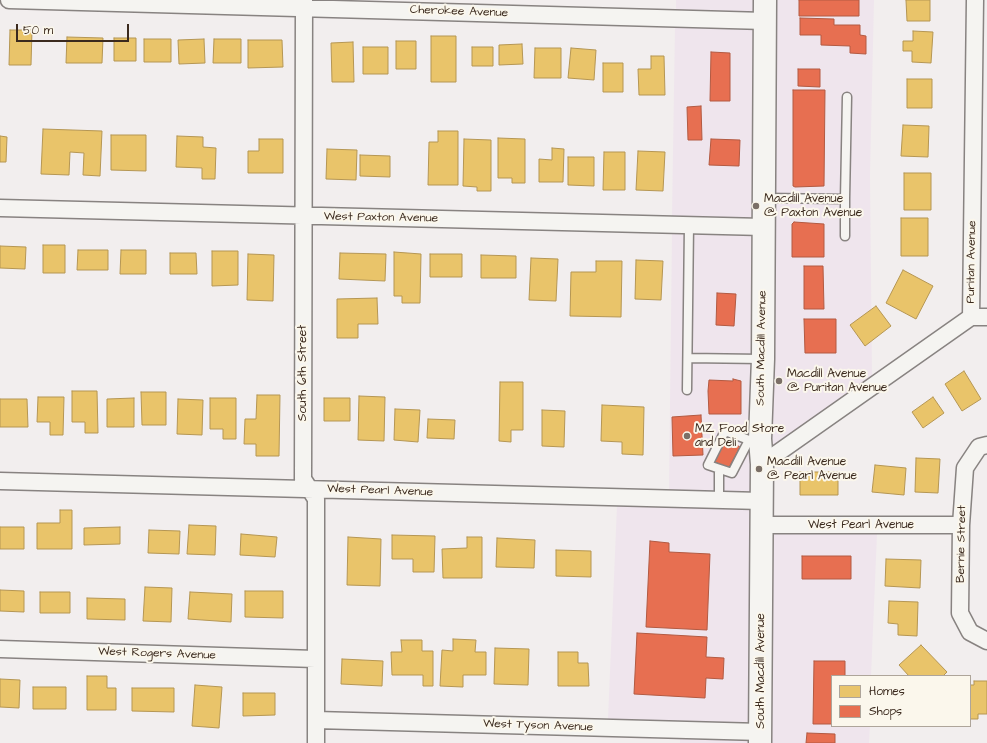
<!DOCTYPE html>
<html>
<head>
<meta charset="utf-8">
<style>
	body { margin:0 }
	#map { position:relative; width:987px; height:743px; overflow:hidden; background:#f2eeee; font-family:"Architects Daughter",sans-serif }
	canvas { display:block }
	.legend { position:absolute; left:831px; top:675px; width:140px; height:52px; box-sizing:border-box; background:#fbf7ec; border:1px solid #aea59a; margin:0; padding:5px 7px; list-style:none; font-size:12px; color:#3b2a1e }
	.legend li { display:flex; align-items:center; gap:8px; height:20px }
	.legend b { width:20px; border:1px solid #aea59a }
	.scale { position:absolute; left:16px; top:24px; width:113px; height:18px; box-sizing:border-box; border:2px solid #3b2a1e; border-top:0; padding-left:5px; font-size:12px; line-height:14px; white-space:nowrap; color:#3b2a1e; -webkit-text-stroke:3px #fbf7ec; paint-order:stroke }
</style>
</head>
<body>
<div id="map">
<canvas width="987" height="743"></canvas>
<ul class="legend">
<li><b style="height:11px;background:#e9c46a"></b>Homes</li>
<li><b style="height:11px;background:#e76f51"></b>Shops</li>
</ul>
<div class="scale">50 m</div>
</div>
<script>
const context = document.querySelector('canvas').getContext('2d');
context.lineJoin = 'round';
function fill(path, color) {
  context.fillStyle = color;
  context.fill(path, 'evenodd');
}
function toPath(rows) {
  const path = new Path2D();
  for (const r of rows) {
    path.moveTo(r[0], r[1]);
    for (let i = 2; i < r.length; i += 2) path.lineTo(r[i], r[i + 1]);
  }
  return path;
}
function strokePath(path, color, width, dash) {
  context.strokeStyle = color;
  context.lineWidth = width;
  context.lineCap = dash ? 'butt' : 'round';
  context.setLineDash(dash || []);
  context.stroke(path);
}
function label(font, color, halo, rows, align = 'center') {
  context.font = font + ' "Architects Daughter",sans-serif';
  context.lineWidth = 4;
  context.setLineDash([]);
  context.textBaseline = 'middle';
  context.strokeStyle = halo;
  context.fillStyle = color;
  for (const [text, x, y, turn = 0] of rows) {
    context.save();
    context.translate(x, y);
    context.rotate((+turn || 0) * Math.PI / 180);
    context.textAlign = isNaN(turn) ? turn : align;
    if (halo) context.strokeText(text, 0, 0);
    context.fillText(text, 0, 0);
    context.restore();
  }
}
const built = toPath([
	[676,0,757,0,757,12,676,10],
	[773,0,874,0,870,175,872,376,770,448],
	[675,27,757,30,755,218,672,216],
	[672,234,755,236,753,492,669,490],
	[617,506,753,509,753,723,608,719],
	[769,534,877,534,871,676,832,676,832,726,870,726,869,743,768,743],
	[680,739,753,741,752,743,680,743]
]);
const homes = toPath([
	[906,0,930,0,930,21,907,21,906,0],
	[10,30,32,30,31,65,9,65,10,30],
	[913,31,933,32,931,63,912,62,912,51,903,51,903,41,913,41,913,31],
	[431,36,456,36,456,82,431,82,431,36],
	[67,37,103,38,102,63,66,63,67,37],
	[114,38,136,38,136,61,114,61,114,38],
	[144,39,171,39,171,62,144,62,144,39],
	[204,39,205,63,179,64,178,40,204,39],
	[214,39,241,39,241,63,213,63,214,39],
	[248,40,282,40,283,67,248,68,248,40],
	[396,41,416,41,416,69,396,69,396,41],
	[353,42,354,82,332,82,331,43,353,42],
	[522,44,523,64,499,65,499,45,522,44],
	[363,47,388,47,388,74,363,74,363,47],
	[472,47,493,47,493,66,472,66,472,47],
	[535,48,561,48,561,78,534,78,535,48],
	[571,48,596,50,594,80,568,78,571,48],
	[651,56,664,56,665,95,639,95,638,69,651,69,651,56],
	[603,63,623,63,623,92,603,92,603,63],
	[907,79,932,79,932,108,907,108,907,79],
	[903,125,929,126,928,157,901,156,903,125],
	[43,129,102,131,100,176,83,175,84,153,70,152,69,175,41,174,43,129],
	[438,131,458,131,458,185,428,185,429,142,438,142,438,131],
	[111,135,146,135,146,171,111,170,111,135],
	[0,136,7,137,6,162,0,162,0,136],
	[177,136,203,137,203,147,216,148,215,179,202,179,202,168,176,167,177,136],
	[498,138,525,139,525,183,512,183,512,178,498,178,498,138],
	[259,139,283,139,283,173,248,173,248,151,259,151,259,139],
	[464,139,491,140,491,191,477,191,477,187,463,186,464,139],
	[552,148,564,149,563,182,539,182,539,159,552,160,552,148],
	[327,149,357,150,356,180,326,179,327,149],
	[638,151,665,152,663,191,636,190,638,151],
	[604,152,625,152,625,190,603,190,604,152],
	[360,155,390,156,390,177,360,176,360,155],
	[568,157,594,157,594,186,568,185,568,157],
	[904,173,931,173,931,210,904,210,904,173],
	[901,218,928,218,928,256,901,256,901,218],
	[43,245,65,245,65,273,43,273,43,245],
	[0,246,26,247,25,269,0,268,0,246],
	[78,250,108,250,108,270,77,270,78,250],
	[121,250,146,250,146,274,120,274,121,250],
	[212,251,238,251,238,285,212,286,212,251],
	[394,252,421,254,420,303,402,303,402,296,394,296,394,252],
	[170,253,196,253,197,274,170,274,170,253],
	[340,253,386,254,385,281,339,279,340,253],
	[248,254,274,255,273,301,247,300,248,254],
	[430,254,462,254,462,277,430,277,430,254],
	[481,255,516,256,516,278,481,278,481,255],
	[531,258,558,259,556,301,529,300,531,258],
	[636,260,663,261,661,300,635,299,636,260],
	[596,261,622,261,621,317,570,316,571,272,596,272,596,261],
	[903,270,933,286,916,319,886,303,903,270],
	[377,298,378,324,358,324,358,338,337,338,337,299,377,298],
	[876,306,891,326,865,346,850,325,876,306],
	[964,371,981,399,962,411,945,384,964,371],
	[500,382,523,382,523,430,511,430,511,442,499,441,500,382],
	[72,391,97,391,98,433,85,433,85,422,72,422,72,391],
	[141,392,166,392,166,425,142,425,141,392],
	[257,395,280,395,279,456,256,456,256,444,244,444,245,419,256,419,257,395],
	[359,396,385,397,384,441,358,440,359,396],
	[38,397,64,397,63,435,50,435,50,422,37,422,38,397],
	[933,397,944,413,923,428,912,412,933,397],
	[134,398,134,427,107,427,107,399,134,398],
	[210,398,236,398,236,439,223,439,223,429,210,429,210,398],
	[324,398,350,398,350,421,324,421,324,398],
	[0,399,27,399,28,427,0,427,0,399],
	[178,399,203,400,202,435,177,434,178,399],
	[602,405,644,407,643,455,622,454,622,442,601,441,602,405],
	[395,409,420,410,418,442,394,440,395,409],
	[542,410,565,411,564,447,542,446,542,410],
	[428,419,455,420,454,439,427,438,428,419],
	[916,458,940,459,938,493,915,492,916,458],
	[875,465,906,468,904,495,872,492,875,465],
	[800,472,838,472,838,495,800,495,800,472],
	[60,510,72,510,72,549,37,549,37,523,60,523,60,510],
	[189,525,216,526,215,555,187,554,189,525],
	[0,527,24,527,24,549,0,549,0,527],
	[120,527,120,544,84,545,84,528,120,527],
	[149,530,180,531,179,554,148,553,149,530],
	[241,534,277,537,275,557,240,555,241,534],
	[392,535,435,536,434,572,413,572,413,559,392,559,392,535],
	[348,537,381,539,380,586,347,585,348,537],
	[467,537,482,537,482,578,443,578,442,549,467,548,467,537],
	[497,538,535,540,534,568,496,567,497,538],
	[556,550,591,551,591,577,556,576,556,550],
	[886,559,921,560,920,588,885,586,886,559],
	[145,587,172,588,171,622,143,621,145,587],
	[0,590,24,591,24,612,0,611,0,590],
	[245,591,283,591,283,618,245,617,245,591],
	[40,592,70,592,70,613,40,613,40,592],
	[190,592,232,594,231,622,188,619,190,592],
	[87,598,125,599,125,620,87,619,87,598],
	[889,601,918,602,917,636,898,635,898,624,888,623,889,601],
	[453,639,476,640,475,652,486,652,486,675,463,675,463,687,440,686,442,650,453,651,453,639],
	[401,640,422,640,422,651,433,651,433,686,423,686,423,675,392,675,391,652,402,652,401,640],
	[921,645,947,672,943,676,909,676,899,665,921,645],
	[495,648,529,649,528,685,494,684,495,648],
	[558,652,578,652,578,663,588,663,589,686,558,686,558,652],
	[342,659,383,661,382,686,341,684,342,659],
	[87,676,107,676,107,688,116,688,116,710,87,710,87,676],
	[0,679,20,680,19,708,0,707,0,679],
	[974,681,987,681,987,714,978,714,978,719,970,719,970,685,974,685,974,681],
	[195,685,222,687,219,728,192,726,195,685],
	[33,687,66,687,66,709,33,709,33,687],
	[132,688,174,688,174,712,132,711,132,688],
	[243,693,275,693,275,715,243,716,243,693]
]);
const shops = toPath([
	[799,0,859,0,859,16,799,16,799,0],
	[800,18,834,19,834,25,860,25,860,35,866,36,866,54,850,53,850,46,821,45,821,35,800,35,800,18],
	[711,52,730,53,730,101,710,101,711,52],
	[798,69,820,69,820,87,798,86,798,69],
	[793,90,825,90,824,186,795,187,793,186,793,90],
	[701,106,702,140,688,140,687,107,701,106],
	[711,139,740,140,739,166,709,165,711,139],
	[794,222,824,224,824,257,792,257,792,224,794,222],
	[804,266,823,266,824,309,804,309,804,266],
	[717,293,736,294,734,326,716,325,717,293],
	[804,319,836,319,836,353,805,353,804,319],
	[733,379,741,381,741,414,709,414,708,391,709,380,733,381,733,379],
	[701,415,703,455,673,456,672,417,701,415],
	[726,439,740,447,728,469,714,461,726,439],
	[650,541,669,543,669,552,710,554,707,630,646,627,650,541],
	[802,556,851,556,851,579,802,579,802,556],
	[637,633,707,637,706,657,724,658,723,679,706,678,705,698,634,694,637,633],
	[814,661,845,661,845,676,832,676,832,724,813,724,814,661],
	[807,733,835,734,835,743,806,743,807,733]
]);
const lane = toPath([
	[764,198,845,199,847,97],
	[845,236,845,199],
	[688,358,762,359],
	[687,390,689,225],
	[749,440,732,473,708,465,725,431,749,440,759,439],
	[719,500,719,469]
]);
const street = toPath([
	[9,0,765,21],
	[304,0,303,479,316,499,316,743],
	[0,208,763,227],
	[971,317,987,317],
	[987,445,979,447,965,468,961,525,960,613,970,632,987,641],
	[762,464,971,317,975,0],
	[0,481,761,501],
	[761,525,961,525],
	[0,649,315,659],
	[316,720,761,732]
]);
const secondary = toPath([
	[760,743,762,464,760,439,763,359,765,0]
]);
const markers = [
	[756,206,4,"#7b6f67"],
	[779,381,4,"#7b6f67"],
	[687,436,4,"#7b6f67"],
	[759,469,4,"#7b6f67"]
];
const streetNames = [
	["Cherokee Avenue",459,12,2],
	["West Paxton Avenue",381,218,1],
	["Puritan Avenue",972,262,-89],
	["South Macdill Avenue",762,348,-89],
	["South 6th Street",303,373,-90],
	["West Pearl Avenue",380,491,2],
	["West Pearl Avenue",861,525],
	["Bernie Street",962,544,-89],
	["West Rogers Avenue",157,654,2],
	["South Macdill Avenue",761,671,-90],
	["West Tyson Avenue",538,726,2]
];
const poiNames = [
	["Macdill Avenue",764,199],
	["@ Paxton Avenue",764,213],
	["Macdill Avenue",787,374],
	["@ Puritan Avenue",787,388],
	["MZ Food Store",695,429],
	["and Deli",695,443],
	["Macdill Avenue",767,462],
	["@ Pearl Avenue",767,476]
];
fill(built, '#efe5ed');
fill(homes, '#e9c46a');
strokePath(homes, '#b59653', 1);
fill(shops, '#e76f51');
strokePath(shops, '#b35a42', 1);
strokePath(lane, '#888381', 11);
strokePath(street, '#888381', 19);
strokePath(secondary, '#888381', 25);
strokePath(lane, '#f5f4f1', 8);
strokePath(street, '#f5f4f1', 16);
strokePath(secondary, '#f5f4f1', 22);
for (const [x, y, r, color] of markers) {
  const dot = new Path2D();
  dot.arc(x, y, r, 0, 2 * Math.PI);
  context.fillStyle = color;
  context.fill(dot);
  strokePath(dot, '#fbf7ec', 1.5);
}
label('12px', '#3b2a1e', '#fbf7ec', streetNames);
label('12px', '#3b2a1e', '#fbf7ec', poiNames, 'left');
</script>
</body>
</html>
